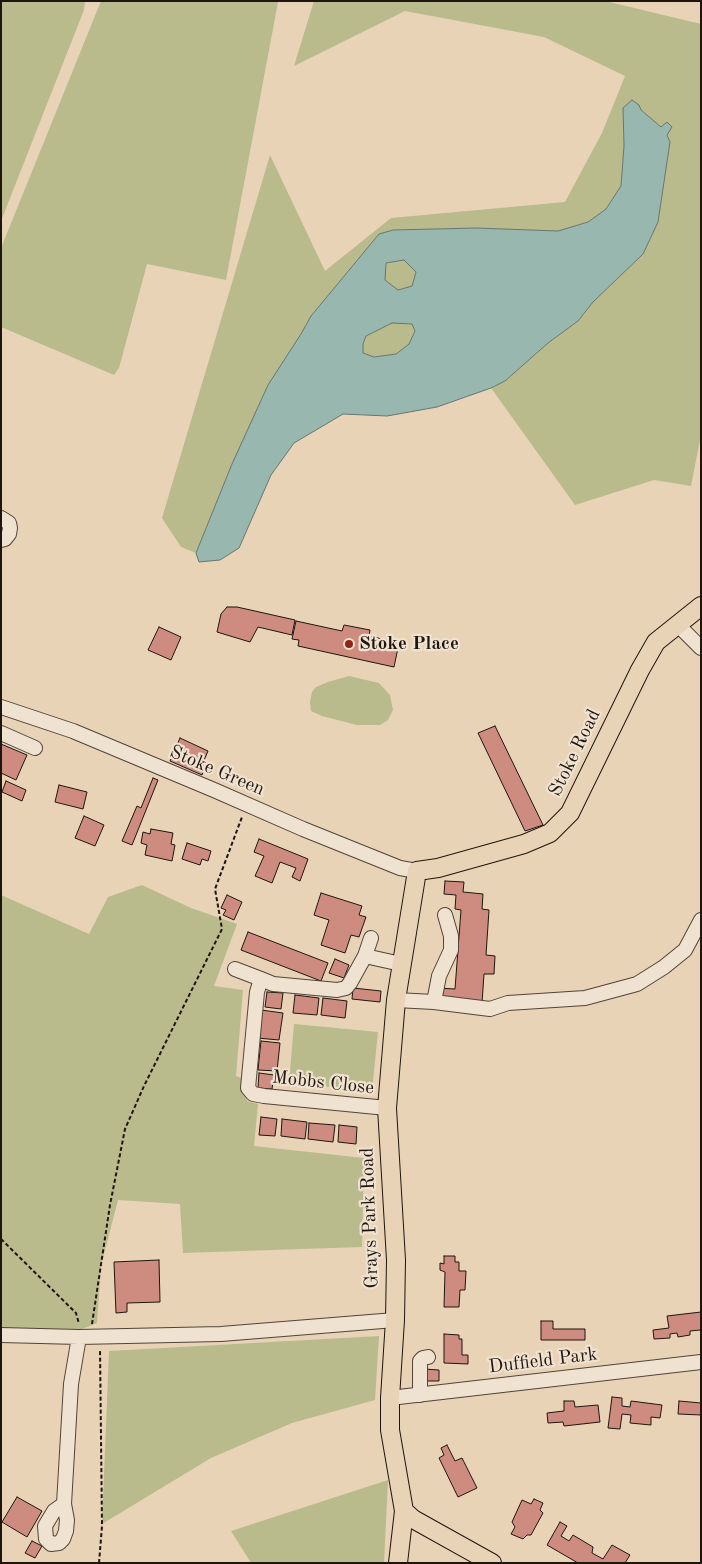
<!DOCTYPE html>
<html>
<head>
<meta charset="utf-8">
<style>
	body { margin:0 }
	#map { position:relative; width:702px; height:1564px; overflow:hidden; background:#e8d3b6; font-family:"Old Standard TT",serif }
	canvas { display:block }
	.frame { position:absolute; inset:0; border:2px solid #1f150f; pointer-events:none }
</style>
</head>
<body>
<div id="map">
<canvas width="702" height="1564"></canvas>
<div class="frame"></div>
</div>
<script>
const context = document.querySelector('canvas').getContext('2d');
context.lineJoin = 'round';
function fill(path, color) {
  context.fillStyle = color;
  context.fill(path, 'evenodd');
}
function toPath(rows) {
  const path = new Path2D();
  for (const r of rows) {
    path.moveTo(r[0], r[1]);
    for (let i = 2; i < r.length; i += 2) path.lineTo(r[i], r[i + 1]);
  }
  return path;
}
function strokePath(path, color, width, dash) {
  context.strokeStyle = color;
  context.lineWidth = width;
  context.lineCap = dash ? 'butt' : 'round';
  context.setLineDash(dash || []);
  context.stroke(path);
}
function label(font, color, halo, rows, align = 'center') {
  context.font = font + ' "Old Standard TT",serif';
  context.lineWidth = 4.5;
  context.setLineDash([]);
  context.textBaseline = 'middle';
  context.strokeStyle = halo;
  context.fillStyle = color;
  for (const [text, x, y, turn = 0] of rows) {
    context.save();
    context.translate(x, y);
    context.rotate((+turn || 0) * Math.PI / 180);
    context.textAlign = isNaN(turn) ? turn : align;
    if (halo) context.strokeText(text, 0, 0);
    context.fillText(text, 0, 0);
    context.restore();
  }
}
const green = toPath([
	[1,1,85,1,84,10,1,221],
	[101,1,278,2,226,280,147,264,119,368,114,375,1,327,1,248],
	[314,1,605,1,701,24,701,435,691,486,654,480,575,505,491,388,505,381,548,343,578,321,593,302,643,254,658,222,670,142,661,127,641,110,623,108,624,146,621,186,606,209,588,222,558,231,476,228,393,230,379,234,311,316,232,464,196,553,181,547,162,518,270,155,325,271,391,218,565,202,602,133,625,76,544,37,405,11,294,66],
	[404,260,416,272,412,286,398,290,385,280,386,263],
	[392,323,412,324,415,331,409,344,396,354,374,357,362,353,363,344,366,336],
	[349,676,379,683,390,695,393,710,388,720,380,725,357,725,322,716,311,711,310,702,312,692,316,687,328,682],
	[142,885,191,908,237,924,214,986,243,990,236,1076,242,1078,247,1101,258,1104,254,1146,364,1158,362,1247,183,1253,180,1204,118,1200,101,1266,97,1323,70,1334,1,1328,1,895,89,934,108,897],
	[294,1024,378,1032,372,1091,289,1083],
	[379,1336,375,1400,292,1423,211,1458,102,1524,109,1351],
	[388,1480,384,1563,251,1563,231,1531]
]);
const water = toPath([
	[632,100,639,105,641,110,661,127,667,122,672,127,667,135,670,142,658,222,643,254,593,302,578,321,548,343,505,381,491,388,437,407,387,416,343,414,294,443,271,475,239,548,220,560,199,562,196,553,232,464,268,385,301,334,311,316,379,234,393,230,476,228,558,231,588,222,606,209,621,186,624,146,623,108,632,100],
	[404,260,416,272,412,286,398,290,385,280,386,263,404,260],
	[392,323,412,324,415,331,409,344,396,354,374,357,363,353,363,344,366,336,392,323]
]);
const building = toPath([
	[227,607,237,607,295,620,292,635,258,627,250,642,217,632,221,614,227,607],
	[296,621,342,631,344,625,370,630,369,636,399,643,394,667,298,646,299,640,292,639,296,621],
	[159,627,181,637,171,660,148,650,159,627],
	[495,726,543,825,525,831,478,733,495,726],
	[180,738,208,751,202,765,205,767,202,775,170,761,180,738],
	[1,744,27,755,16,780,1,773,1,744],
	[153,778,158,780,132,845,122,841,137,806,141,808,153,778],
	[6,781,26,790,22,801,2,792,6,781],
	[59,785,87,792,83,809,55,802,59,785],
	[84,816,104,825,95,846,75,838,84,816],
	[151,829,173,833,171,844,175,845,172,861,145,855,147,845,141,843,143,832,150,834,151,829],
	[259,839,308,859,300,881,292,877,296,868,280,862,272,883,255,876,264,856,254,852,259,839],
	[187,843,211,851,208,861,202,859,200,865,182,859,187,843],
	[445,881,464,882,463,892,483,894,482,909,489,910,486,955,495,956,494,974,484,974,482,1003,438,999,438,988,455,989,461,910,455,909,456,895,444,894,445,881],
	[321,893,362,906,359,915,366,917,359,937,351,935,345,953,321,945,329,920,314,915,321,893],
	[227,895,242,902,234,920,223,915,226,910,221,908,227,895],
	[248,932,328,963,321,981,241,950,248,932],
	[335,959,349,965,344,978,329,973,335,959],
	[353,988,381,991,380,1002,352,999,353,988],
	[267,992,283,993,281,1009,265,1007,267,992],
	[295,995,319,998,317,1015,293,1013,295,995],
	[323,998,347,1001,345,1018,321,1015,323,998],
	[261,1010,283,1013,279,1040,257,1038,261,1010],
	[261,1041,280,1043,277,1071,258,1070,261,1041],
	[259,1073,274,1075,272,1089,258,1088,259,1073],
	[261,1117,277,1119,275,1136,259,1135,261,1117],
	[282,1119,307,1122,305,1139,281,1136,282,1119],
	[309,1123,335,1125,333,1142,308,1139,309,1123],
	[339,1125,357,1127,356,1144,338,1142,339,1125],
	[444,1256,455,1256,455,1262,459,1262,459,1271,466,1271,465,1290,460,1290,459,1307,444,1307,445,1272,440,1270,440,1263,444,1264,444,1256],
	[159,1260,160,1302,127,1303,127,1312,116,1313,114,1262,159,1260],
	[701,1312,701,1332,700,1330,690,1331,690,1335,678,1337,677,1333,670,1334,670,1338,654,1339,653,1330,669,1328,667,1316,701,1312],
	[541,1321,553,1321,553,1329,585,1329,585,1340,541,1340,541,1321],
	[444,1334,459,1335,459,1339,462,1339,462,1355,468,1355,468,1364,444,1363,444,1334],
	[424,1369,439,1370,439,1381,424,1381,424,1369],
	[612,1397,622,1398,622,1406,630,1407,631,1401,662,1405,660,1418,651,1417,651,1425,630,1423,631,1415,622,1414,620,1429,608,1428,612,1397],
	[564,1401,574,1401,575,1407,598,1405,600,1422,564,1426,563,1422,548,1423,547,1413,564,1411,564,1401],
	[679,1401,701,1403,701,1415,678,1414,679,1401],
	[447,1445,455,1461,462,1458,477,1488,458,1497,439,1458,444,1455,441,1448,447,1445],
	[17,1497,42,1511,27,1537,2,1522,17,1497],
	[534,1499,543,1503,540,1510,543,1513,531,1535,527,1535,523,1539,511,1534,515,1527,512,1522,522,1500,531,1504,534,1499],
	[560,1522,567,1526,561,1536,569,1541,573,1535,593,1547,592,1553,603,1559,612,1545,630,1555,625,1563,578,1563,547,1545,560,1522],
	[32,1541,42,1546,35,1558,25,1553,32,1541]
]);
const path = toPath([
	[1,1239,76,1313,79,1324],
	[92,1324,110,1205,125,1129,144,1086,222,929,215,889,242,817],
	[99,1563,102,1526,100,1349]
]);
const minor = toPath([
	[1,518,9,523,10,528,9,534,5,539,1,540],
	[677,624,701,648],
	[1,707,73,731,214,790,303,829,400,868,417,871],
	[1,733,35,748],
	[365,956,371,938],
	[235,969,261,979],
	[396,1000,434,1002,490,1009,508,1003,585,998,637,984,664,967,685,950,701,920],
	[434,1002,439,976,451,950,451,936,445,915],
	[387,1108,264,1096,253,1094,248,1088,257,992,261,979,273,984,337,990,346,988,350,983,365,956,401,964],
	[1,1335,79,1337,221,1334,395,1320],
	[420,1395,420,1361,423,1358,428,1357],
	[390,1398,701,1362],
	[64,1504,54,1511,45,1526,46,1539,51,1544,59,1543,63,1539,66,1531,67,1520,64,1504,71,1384,79,1337]
]);
const major = toPath([
	[404,1511,413,1519,492,1563],
	[398,1563,404,1511,390,1430,390,1398,395,1320,396,1260,387,1108,396,1000,417,871,438,868,524,844,550,833,570,813,640,670,656,642,701,606]
]);
const markers = [
	[349,644,5,"#8f2418"]
];
const poiNames = [
	["Stoke Place",359,644]
];
const streetNames = [
	["Stoke Road",575,753,-64],
	["Stoke Green",217,771,23],
	["Mobbs Close",323,1083,6],
	["Grays Park Road",370,1218,-92],
	["Duffield Park",543,1361,-7]
];
fill(green, '#b9bb8c');
fill(water, '#97b7af');
strokePath(water, '#67766f', 1);
fill(building, '#ce8c81');
strokePath(building, '#1f150f', 1);
strokePath(minor, '#514439', 16);
strokePath(major, '#1f150f', 20);
strokePath(path, '#1f150f', 2, [4, 2.5]);
strokePath(minor, '#f0e2d0', 14);
strokePath(major, '#e8d3b6', 18);
for (const [x, y, r, color] of markers) {
  const dot = new Path2D();
  dot.arc(x, y, r, 0, 2 * Math.PI);
  context.fillStyle = color;
  context.fill(dot);
  strokePath(dot, '#f0e2d0', 2);
}
label('bold 19px', '#1f150f', '#f0e2d0', poiNames, 'left');
label('19px', '#1f150f', '#f0e2d0', streetNames);
</script>
</body>
</html>
